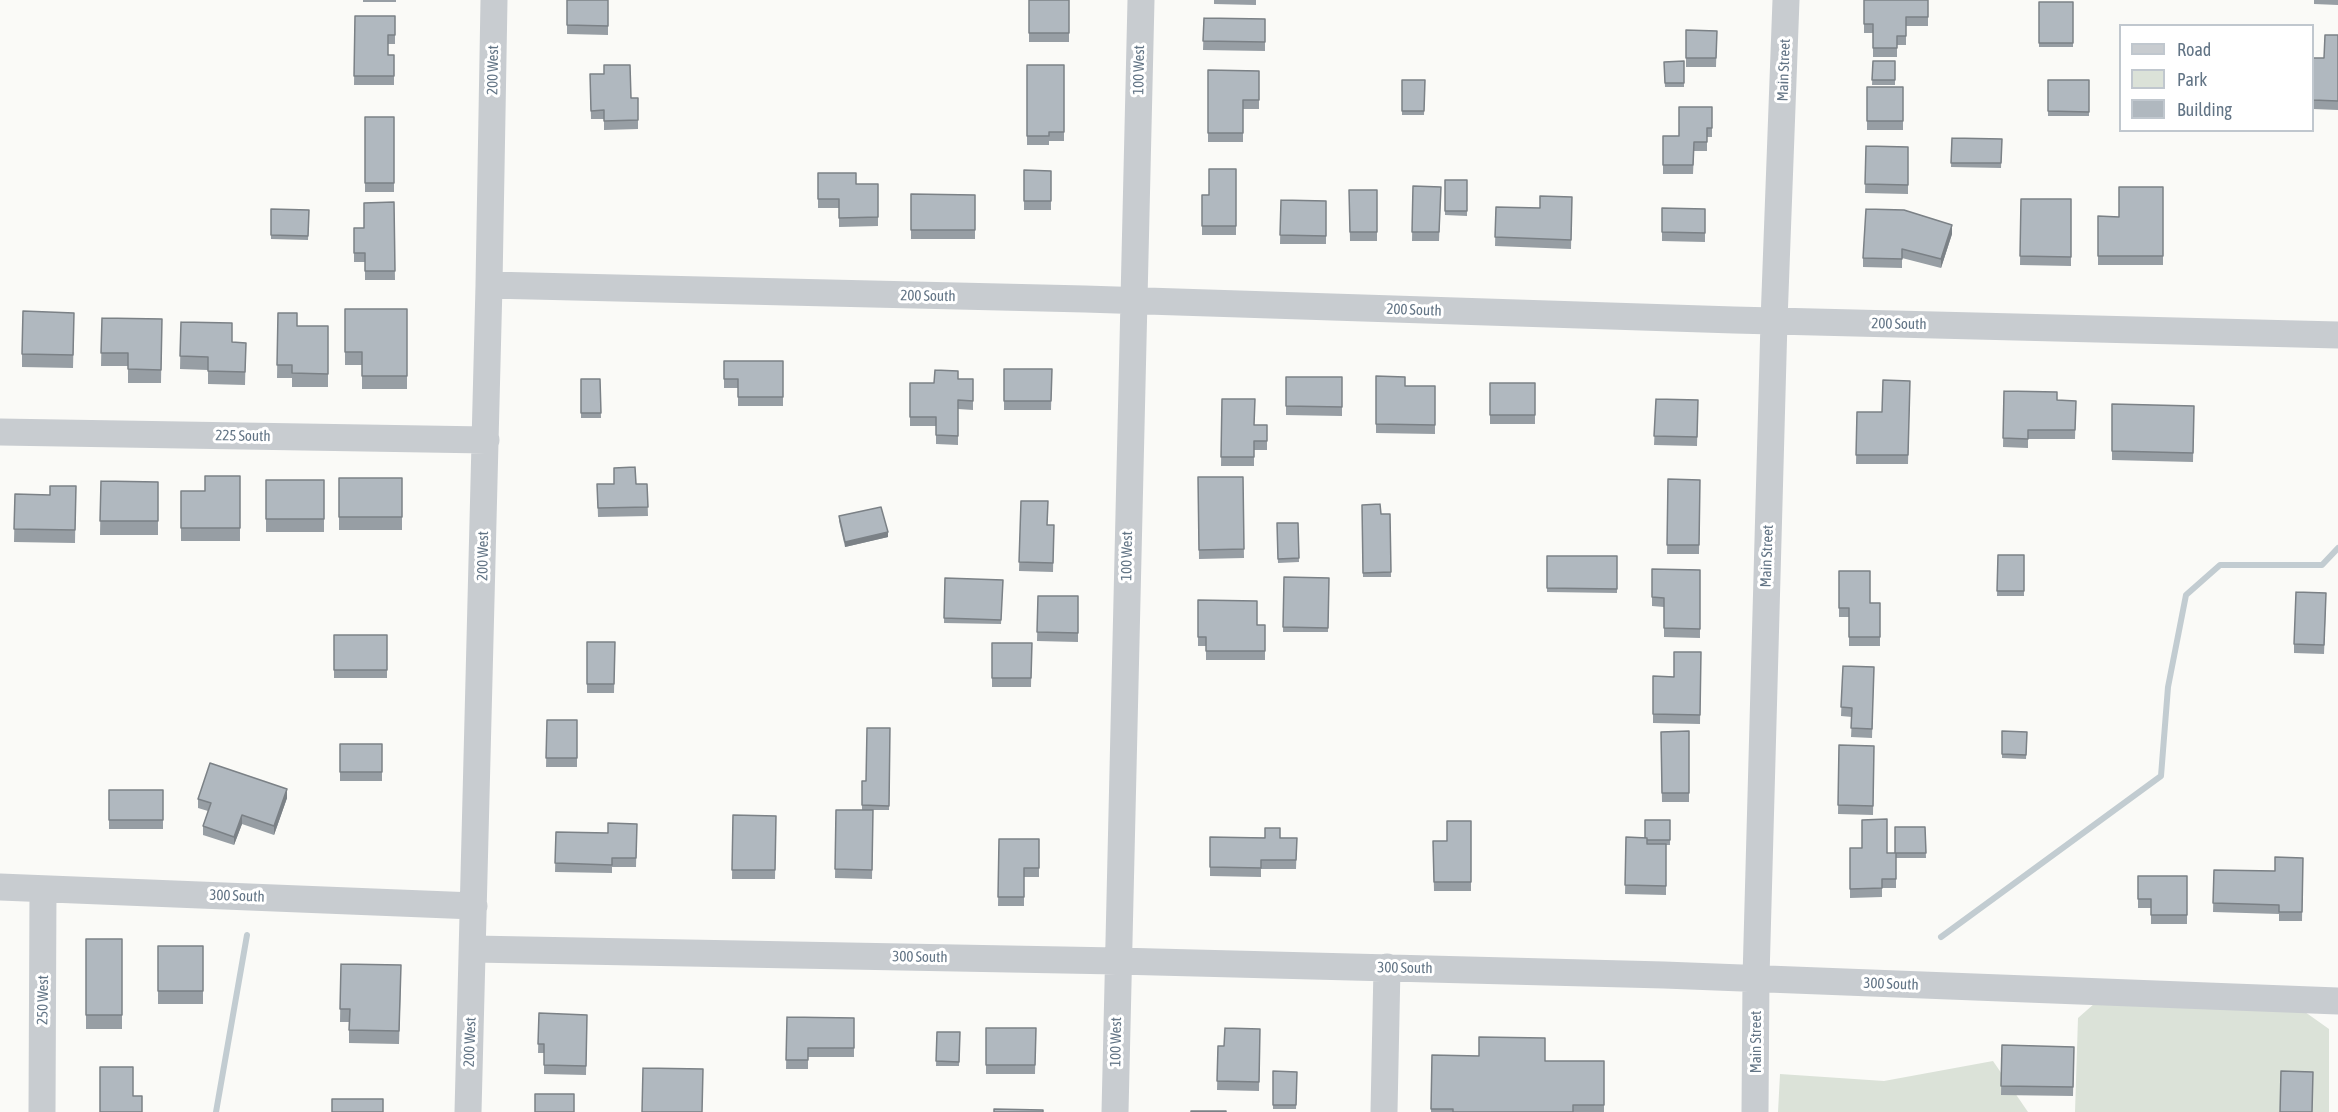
<!DOCTYPE html>
<html>
<head>
<meta charset="utf-8">
<style>
	body { margin:0 }
	#map { position:relative; width:2338px; height:1112px; overflow:hidden; background:#fafaf7; font-family:"Asap Condensed",sans-serif }
	canvas { display:block }
	.legend { position:absolute; left:2119px; top:24px; width:195px; height:108px; box-sizing:border-box; background:#fff; border:2px solid #c0c7ce; margin:0; padding:8px 10px; list-style:none; font-size:18px; color:#627485 }
	.legend li { display:flex; align-items:center; gap:12px; height:30px }
	.legend b { width:30px; border:2px solid #c0c7ce }
</style>
</head>
<body>
<div id="map">
<canvas width="2338" height="1112"></canvas>
<ul class="legend">
<li><b style="height:8px;background:#c8ccd0"></b>Road</li>
<li><b style="height:16px;background:#dbe2d8"></b>Park</li>
<li><b style="height:16px;background:#b0b8bf"></b>Building</li>
</ul>
</div>
<script>
const context = document.querySelector('canvas').getContext('2d');
context.lineJoin = 'round';
function fill(path, color) {
  context.fillStyle = color;
  context.fill(path, 'evenodd');
}
function toPath(rows) {
  const path = new Path2D();
  for (const r of rows) {
    path.moveTo(r[0], r[1]);
    for (let i = 2; i < r.length; i += 2) path.lineTo(r[i], r[i + 1]);
  }
  return path;
}
function strokePath(path, color, width, dash) {
  context.strokeStyle = color;
  context.lineWidth = width;
  context.lineCap = dash ? 'butt' : 'round';
  context.setLineDash(dash || []);
  context.stroke(path);
}
function label(font, color, halo, rows, align = 'center') {
  context.font = font + ' "Asap Condensed",sans-serif';
  context.lineWidth = 6;
  context.setLineDash([]);
  context.textBaseline = 'middle';
  context.strokeStyle = halo;
  context.fillStyle = color;
  for (const [text, x, y, turn = 0] of rows) {
    context.save();
    context.translate(x, y);
    context.rotate((+turn || 0) * Math.PI / 180);
    context.textAlign = isNaN(turn) ? turn : align;
    if (halo) context.strokeText(text, 0, 0);
    context.fillText(text, 0, 0);
    context.restore();
  }
}
const green = toPath([
	[2103,996,2298,1007,2329,1029,2329,1112,2075,1112,2078,1018],
	[1993,1061,2028,1112,1778,1112,1780,1074,1884,1081]
]);
const stream = toPath([
	[1941,937,2161,776,2168,687,2186,595,2220,565,2322,565,2338,548],
	[216,1112,247,935]
]);
const minor = toPath([
	[489,285,1085,299,1734,320,2338,335],
	[0,432,486,440],
	[0,887,474,906],
	[473,949,1117,961,1664,975,2338,1001],
	[42,1112,43,889],
	[468,1112,489,285,494,0],
	[1115,1112,1141,0],
	[1384,1112,1387,967],
	[1755,1112,1756,978,1774,321,1786,0]
]);
const wall = toPath([
	[363,0,396,0,396,2,363,2],
	[567,0,608,0,608,35,567,34],
	[1029,0,1069,0,1069,42,1029,42],
	[1214,0,1256,0,1256,5,1214,4],
	[1864,0,1928,0,1928,26,1906,26,1906,45,1897,45,1897,57,1873,57,1873,33,1864,33],
	[2314,0,2338,0,2338,5,2314,4],
	[2039,2,2073,2,2073,47,2039,47],
	[355,16,395,16,395,44,388,44,388,55,394,55,394,85,354,85],
	[1204,18,1265,19,1265,51,1203,50],
	[1686,30,1717,31,1716,67,1686,67],
	[2338,35,2338,110,2313,109,2313,58,2324,58],
	[1684,61,1684,87,1665,87,1664,62],
	[1873,61,1895,61,1895,85,1872,85],
	[1027,65,1064,65,1064,141,1049,141,1049,145,1027,145],
	[1208,70,1259,71,1259,109,1243,109,1243,142,1208,142],
	[590,74,631,98,638,98,638,129,604,130,604,119,591,119],
	[1402,80,1425,80,1424,115,1402,115],
	[2048,80,2089,80,2089,116,2048,116],
	[1867,87,1903,87,1903,130,1867,130],
	[1712,107,1712,137,1707,137,1707,151,1694,151,1693,174,1663,174,1663,136,1679,136],
	[365,117,394,117,394,192,365,192],
	[1952,138,2002,139,2001,168,1951,167],
	[1866,146,1908,147,1908,194,1865,193],
	[1236,169,1236,235,1202,235,1202,195,1209,195],
	[1024,170,1051,171,1051,210,1024,210],
	[818,173,856,184,878,184,878,226,839,227,839,208,818,208],
	[1445,180,1467,180,1467,216,1445,215],
	[1413,186,1441,187,1439,241,1412,241],
	[2163,187,2163,265,2098,265,2098,216,2119,217],
	[1349,190,1377,190,1377,241,1350,241],
	[911,194,975,195,975,239,911,239],
	[1572,197,1571,249,1495,246,1496,207,1540,208],
	[2021,199,2071,199,2071,266,2020,265],
	[1281,200,1326,201,1326,244,1280,244],
	[394,202,395,280,365,280,365,262,354,262,354,228,364,228],
	[1662,208,1705,209,1705,242,1662,241],
	[271,209,309,210,308,240,271,239],
	[1952,234,1941,268,1902,258,1902,268,1863,267,1863,258],
	[345,309,407,309,407,389,362,389,362,365,345,365],
	[278,313,297,326,328,326,328,387,292,387,292,378,277,378],
	[102,318,162,319,161,383,128,383,128,366,101,366],
	[181,322,232,342,246,343,245,385,208,384,208,370,180,369],
	[74,326,73,368,22,367,22,354],
	[724,361,783,361,783,406,738,406,738,388,724,388],
	[1004,369,1052,369,1051,410,1004,410],
	[1376,376,1405,386,1435,386,1435,434,1376,433],
	[1286,377,1342,377,1342,416,1286,415],
	[581,379,600,379,601,418,581,418],
	[958,379,973,379,973,410,958,409,958,445,936,444,936,426,910,426,910,383,934,383],
	[1910,381,1908,464,1856,464,1857,412,1882,412],
	[1490,383,1535,383,1535,424,1490,424],
	[2004,391,2057,400,2076,401,2075,439,2028,439,2028,448,2003,447],
	[1222,399,1254,425,1267,425,1267,450,1254,450,1254,466,1221,466],
	[1656,399,1698,400,1697,446,1654,445],
	[2112,404,2194,406,2193,462,2112,460],
	[240,476,240,541,181,541,181,491,205,491],
	[1198,477,1243,477,1244,558,1199,559],
	[339,478,402,478,402,530,339,530],
	[1668,479,1700,480,1699,554,1667,554],
	[266,480,324,480,324,532,266,532],
	[101,481,158,482,158,535,100,535],
	[597,484,647,484,648,516,598,517],
	[76,486,75,543,14,542,15,494,50,495],
	[1021,501,1047,525,1054,525,1053,572,1019,571],
	[1362,505,1381,514,1390,514,1391,577,1363,577],
	[839,516,888,537,845,547,839,521],
	[1277,523,1298,523,1299,562,1278,563],
	[1998,555,2024,555,2024,596,1997,596],
	[1547,556,1617,556,1617,593,1547,592],
	[1652,569,1700,570,1700,638,1664,637,1664,607,1652,606],
	[1839,571,1870,603,1880,603,1880,646,1849,646,1849,617,1839,617],
	[1284,577,1329,578,1328,632,1283,632],
	[945,578,1003,580,1001,624,944,623],
	[1038,596,1078,596,1078,642,1037,641],
	[1198,600,1257,625,1265,625,1265,660,1206,660,1206,646,1198,646],
	[2326,602,2324,654,2294,653,2294,644],
	[334,635,387,635,387,678,334,678],
	[587,642,615,642,614,693,587,693],
	[992,643,1032,643,1031,687,992,687],
	[1701,652,1700,724,1653,723,1653,676,1674,677],
	[1843,666,1874,667,1872,738,1851,737,1852,717,1841,716],
	[547,720,577,720,577,767,546,767],
	[890,728,889,810,862,810,862,781,866,781],
	[1689,731,1689,802,1662,802,1661,732],
	[2002,731,2027,732,2026,759,2002,758],
	[340,744,382,744,382,781,340,781],
	[1839,745,1874,746,1873,815,1838,814],
	[109,790,163,790,163,829,109,829],
	[287,798,274,835,242,824,234,845,203,835,203,826,208,811,198,808,198,799],
	[836,810,873,810,872,879,835,878],
	[733,815,776,816,775,879,732,879],
	[1670,820,1670,845,1666,845,1666,895,1625,894,1626,837,1645,838],
	[1471,821,1471,891,1434,891,1433,841,1447,841],
	[637,824,636,867,612,867,612,873,555,872,556,832,608,833],
	[1925,827,1926,858,1896,858,1896,888,1882,888,1882,897,1850,898,1850,848,1862,848,1887,853,1895,853],
	[1210,837,1297,838,1296,869,1261,869,1261,877,1210,876],
	[999,839,1039,839,1039,877,1024,877,1024,906,998,906],
	[2303,858,2302,921,2279,921,2279,914,2213,912,2214,870,2275,871],
	[2138,876,2187,876,2187,924,2151,924,2151,908,2138,908],
	[86,939,122,939,122,1029,86,1029],
	[158,946,203,946,203,1004,158,1004],
	[341,964,401,979,399,1044,349,1043,349,1022,340,1022],
	[539,1013,587,1015,586,1075,544,1074,544,1053,538,1053],
	[787,1017,854,1018,854,1057,808,1057,808,1069,786,1069],
	[986,1028,1036,1028,1035,1074,986,1074],
	[1260,1029,1259,1091,1217,1090,1218,1046,1224,1046],
	[937,1032,960,1032,959,1066,936,1066],
	[2002,1045,2074,1047,2073,1096,2001,1095],
	[1432,1055,1545,1061,1604,1061,1604,1112,1431,1112],
	[1273,1071,1297,1072,1296,1109,1273,1109]
]);
const shadedWall = toPath([
	[1952,225,1952,234,1941,268,1941,259],
	[888,532,888,537,845,547,845,542],
	[287,789,287,798,274,835,274,826],
	[242,815,242,824,234,845,234,837]
]);
const building = toPath([
	[567,0,608,0,608,26,567,25,567,0],
	[1029,0,1069,0,1069,33,1029,33,1029,0],
	[1864,0,1928,0,1928,17,1906,17,1906,36,1897,36,1897,48,1873,48,1873,24,1864,24,1864,0],
	[2039,2,2073,2,2073,43,2039,43,2039,2],
	[355,16,395,16,395,35,388,35,388,55,394,55,394,76,354,76,355,16],
	[1204,18,1265,19,1265,42,1203,41,1204,18],
	[1686,30,1717,31,1716,58,1686,58,1686,30],
	[2325,35,2338,35,2338,101,2313,100,2313,58,2324,58,2325,35],
	[1684,61,1684,83,1665,83,1664,62,1684,61],
	[1873,61,1895,61,1895,80,1872,80,1873,61],
	[604,65,630,65,631,98,638,98,638,120,604,121,604,110,591,111,590,74,604,74,604,65],
	[1027,65,1064,65,1064,132,1049,132,1049,136,1027,136,1027,65],
	[1208,70,1259,71,1259,100,1243,100,1243,133,1208,133,1208,70],
	[1402,80,1425,80,1424,111,1402,111,1402,80],
	[2048,80,2089,80,2089,112,2048,111,2048,80],
	[1867,87,1903,87,1903,121,1867,121,1867,87],
	[1679,107,1712,107,1712,128,1707,128,1707,142,1694,142,1693,165,1663,165,1663,136,1679,136,1679,107],
	[365,117,394,117,394,183,365,183,365,117],
	[1952,138,2002,139,2001,163,1951,163,1952,138],
	[1866,146,1908,147,1908,185,1865,184,1866,146],
	[1209,169,1236,169,1236,226,1202,226,1202,195,1209,195,1209,169],
	[1024,170,1051,171,1051,201,1024,201,1024,170],
	[818,173,856,173,856,184,878,184,878,217,839,218,839,199,818,199,818,173],
	[1445,180,1467,180,1467,211,1445,211,1445,180],
	[1413,186,1441,187,1439,232,1412,232,1413,186],
	[2119,187,2163,187,2163,256,2098,256,2098,216,2119,217,2119,187],
	[1349,190,1377,190,1377,232,1350,232,1349,190],
	[911,194,975,195,975,230,911,230,911,194],
	[1540,196,1572,197,1571,240,1495,237,1496,207,1540,208,1540,196],
	[2021,199,2071,199,2071,257,2020,256,2021,199],
	[1281,200,1326,201,1326,236,1280,235,1281,200],
	[394,202,395,271,365,271,365,253,354,253,354,228,364,228,364,203,394,202],
	[1662,208,1705,209,1705,233,1662,232,1662,208],
	[271,209,309,210,308,236,271,235,271,209],
	[1866,209,1904,210,1952,225,1941,259,1902,249,1902,259,1863,258,1866,209],
	[345,309,407,309,407,376,362,376,362,352,345,352,345,309],
	[23,311,74,313,73,355,22,354,23,311],
	[278,313,297,313,297,326,328,326,328,374,292,373,292,365,277,365,278,313],
	[102,318,162,319,161,370,128,369,128,353,101,353,102,318],
	[181,322,232,323,232,342,246,343,245,372,208,371,208,357,180,356,181,322],
	[724,361,783,361,783,397,738,397,738,379,724,379,724,361],
	[1004,369,1052,369,1051,401,1004,401,1004,369],
	[935,370,958,371,958,379,973,379,973,401,958,400,958,436,936,435,936,417,910,417,910,383,934,383,935,370],
	[1376,376,1405,377,1405,386,1435,386,1435,425,1376,424,1376,376],
	[1286,377,1342,377,1342,407,1286,406,1286,377],
	[581,379,600,379,601,413,581,413,581,379],
	[1883,380,1910,381,1908,455,1856,455,1857,412,1882,412,1883,380],
	[1490,383,1535,383,1535,415,1490,415,1490,383],
	[2004,391,2057,392,2057,400,2076,401,2075,430,2028,430,2028,439,2003,438,2004,391],
	[1222,399,1255,399,1254,425,1267,425,1267,441,1254,441,1254,457,1221,457,1222,399],
	[1656,399,1698,400,1697,437,1654,436,1656,399],
	[2112,404,2194,406,2193,453,2112,451,2112,404],
	[635,467,636,484,647,484,648,507,598,508,597,484,614,484,614,468,635,467],
	[205,476,240,476,240,528,181,528,181,491,205,491,205,476],
	[1198,477,1243,477,1244,549,1199,550,1198,477],
	[339,478,402,478,402,517,339,517,339,478],
	[1668,479,1700,480,1699,545,1667,545,1668,479],
	[266,480,324,480,324,519,266,519,266,480],
	[101,481,158,482,158,521,100,521,101,481],
	[50,486,76,486,75,530,14,529,15,494,50,495,50,486],
	[1021,501,1048,501,1047,525,1054,525,1053,563,1019,562,1021,501],
	[1380,504,1381,514,1390,514,1391,572,1363,573,1362,505,1380,504],
	[881,507,888,532,845,542,839,516,881,507],
	[1277,523,1298,523,1299,558,1278,559,1277,523],
	[1998,555,2024,555,2024,591,1997,591,1998,555],
	[1547,556,1617,556,1617,589,1547,588,1547,556],
	[1652,569,1700,570,1700,629,1664,628,1664,598,1652,597,1652,569],
	[1839,571,1870,571,1870,603,1880,603,1880,637,1849,637,1849,608,1839,608,1839,571],
	[1284,577,1329,578,1328,628,1283,627,1284,577],
	[945,578,1003,580,1001,620,944,618,945,578],
	[2296,592,2326,593,2324,645,2294,644,2296,592],
	[1038,596,1078,596,1078,633,1037,632,1038,596],
	[1198,600,1257,601,1257,625,1265,625,1265,651,1206,651,1206,637,1198,637,1198,600],
	[334,635,387,635,387,670,334,670,334,635],
	[587,642,615,642,614,684,587,684,587,642],
	[992,643,1032,643,1031,678,992,678,992,643],
	[1674,652,1701,652,1700,715,1653,714,1653,676,1674,677,1674,652],
	[1843,666,1874,667,1872,729,1851,728,1852,708,1841,707,1843,666],
	[547,720,577,720,577,758,546,758,547,720],
	[867,728,890,728,889,806,862,805,862,781,866,781,867,728],
	[1689,731,1689,793,1662,793,1661,732,1689,731],
	[2002,731,2027,732,2026,755,2002,754,2002,731],
	[340,744,382,744,382,772,340,772,340,744],
	[1839,745,1874,746,1873,806,1838,805,1839,745],
	[210,763,287,789,274,826,242,815,234,837,203,826,211,803,198,799,210,763],
	[109,790,163,790,163,820,109,820,109,790],
	[836,810,873,810,872,870,835,869,836,810],
	[733,815,776,816,775,870,732,870,733,815],
	[1887,819,1887,853,1896,853,1896,879,1882,879,1882,888,1850,889,1850,848,1862,848,1862,820,1887,819],
	[1645,820,1670,820,1670,840,1647,840,1647,838,1645,838,1645,820],
	[1447,821,1471,821,1471,882,1434,882,1433,841,1447,841,1447,821],
	[608,823,637,824,636,858,612,858,612,865,555,863,556,832,608,833,608,823],
	[1895,827,1925,827,1926,853,1895,853,1895,827],
	[1265,828,1280,828,1280,838,1297,838,1296,860,1261,860,1261,868,1210,867,1210,837,1265,838,1265,828],
	[1626,837,1647,838,1647,844,1666,844,1666,886,1625,885,1626,837],
	[999,839,1039,839,1039,868,1024,868,1024,897,998,897,999,839],
	[2275,857,2303,858,2302,912,2279,912,2279,905,2213,903,2214,870,2275,871,2275,857],
	[2138,876,2187,876,2187,915,2151,915,2151,899,2138,899,2138,876],
	[86,939,122,939,122,1015,86,1015,86,939],
	[158,946,203,946,203,991,158,991,158,946],
	[341,964,401,965,399,1031,349,1030,350,1009,340,1009,341,964],
	[539,1013,587,1015,586,1066,544,1065,544,1044,538,1044,539,1013],
	[787,1017,854,1018,854,1048,808,1048,808,1060,786,1060,787,1017],
	[986,1028,1036,1028,1035,1065,986,1065,986,1028],
	[1225,1028,1260,1029,1259,1082,1217,1081,1218,1046,1224,1046,1225,1028],
	[937,1032,960,1032,959,1062,936,1061,937,1032],
	[1479,1037,1545,1038,1545,1061,1604,1061,1604,1105,1573,1105,1573,1112,1453,1112,1453,1109,1431,1109,1432,1055,1479,1056,1479,1037],
	[2002,1045,2074,1047,2073,1087,2001,1086,2002,1045],
	[100,1067,133,1067,133,1096,142,1096,142,1112,100,1112,100,1067],
	[643,1068,703,1069,702,1112,642,1112,643,1068],
	[1273,1071,1297,1072,1296,1105,1273,1105,1273,1071],
	[2281,1071,2313,1072,2312,1112,2280,1112,2281,1071],
	[535,1094,574,1094,574,1112,535,1112,535,1094],
	[332,1099,383,1099,383,1112,332,1112,332,1099],
	[994,1109,1043,1110,1043,1112,994,1112,994,1109],
	[1191,1111,1226,1111,1226,1112,1191,1112,1191,1111]
]);
const streetNames = [
	["200 West",493,70,-89],
	["100 West",1139,70,-89],
	["Main Street",1784,70,-88],
	["200 South",928,296,1],
	["200 South",1414,310,2],
	["200 South",1899,324,1],
	["225 South",243,436,1],
	["200 West",483,556,-89],
	["100 West",1127,556,-89],
	["Main Street",1767,556,-88],
	["300 South",237,896,2],
	["300 South",920,957,1],
	["300 South",1405,968,1],
	["300 South",1891,984,2],
	["250 West",43,1000,-89],
	["200 West",470,1042,-88],
	["100 West",1116,1042,-89],
	["Main Street",1756,1042,-90]
];
fill(green, '#dbe2d8');
strokePath(stream, '#c2ccd1', 6);
strokePath(minor, '#c8ccd0', 27);
fill(wall, '#979ea4');
fill(shadedWall, '#7b8186');
fill(building, '#b0b8bf');
strokePath(building, '#7b8186', 1.5);
label('15px', '#627485', '#fff', streetNames);
</script>
</body>
</html>
